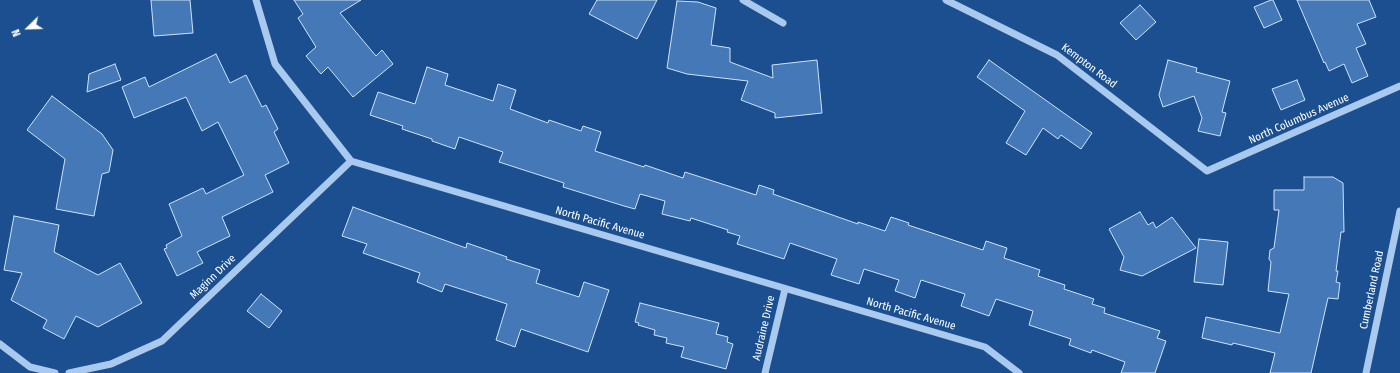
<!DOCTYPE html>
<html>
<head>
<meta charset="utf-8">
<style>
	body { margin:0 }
	#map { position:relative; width:1400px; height:373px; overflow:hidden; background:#1b4f8f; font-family:"Fira Sans Condensed",sans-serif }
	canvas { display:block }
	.north { position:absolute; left:8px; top:8px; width:40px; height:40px; -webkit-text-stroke:3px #1b4f8f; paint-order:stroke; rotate:247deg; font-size:11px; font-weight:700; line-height:16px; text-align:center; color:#fff }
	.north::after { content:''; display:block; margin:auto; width:14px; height:18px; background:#fff; clip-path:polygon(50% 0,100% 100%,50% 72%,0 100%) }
</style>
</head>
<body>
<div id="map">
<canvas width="1400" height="373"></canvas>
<div class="north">N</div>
</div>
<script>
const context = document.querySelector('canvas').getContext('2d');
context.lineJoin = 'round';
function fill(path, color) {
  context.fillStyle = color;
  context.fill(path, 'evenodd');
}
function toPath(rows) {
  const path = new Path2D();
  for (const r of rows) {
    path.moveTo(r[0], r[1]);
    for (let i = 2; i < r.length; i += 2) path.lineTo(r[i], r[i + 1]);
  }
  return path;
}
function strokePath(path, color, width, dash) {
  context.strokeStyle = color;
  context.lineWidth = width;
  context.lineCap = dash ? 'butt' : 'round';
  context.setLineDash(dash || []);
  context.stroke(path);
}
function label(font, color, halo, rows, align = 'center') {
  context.font = font + ' "Fira Sans Condensed",sans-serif';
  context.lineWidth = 3;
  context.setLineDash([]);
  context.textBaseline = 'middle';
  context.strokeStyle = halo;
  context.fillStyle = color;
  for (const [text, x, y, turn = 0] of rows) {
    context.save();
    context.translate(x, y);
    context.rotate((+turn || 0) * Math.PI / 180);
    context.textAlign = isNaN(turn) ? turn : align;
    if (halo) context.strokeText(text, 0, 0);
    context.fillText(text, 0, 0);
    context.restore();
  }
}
const building = toPath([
	[151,0,190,0,193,33,154,36,151,0],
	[294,0,361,0,340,13,376,56,382,50,393,64,353,97,328,67,321,74,306,56,316,47,298,18,303,14,294,0],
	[597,0,657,0,637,39,589,14,597,0],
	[1271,0,1273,0,1282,20,1264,28,1254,7,1271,0],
	[1297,0,1369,0,1376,17,1357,24,1366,44,1356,48,1368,76,1352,83,1344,64,1329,71,1325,62,1324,63,1297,0],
	[677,1,698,2,716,8,711,45,730,48,730,62,773,78,772,65,817,60,822,113,775,118,775,113,741,100,748,81,687,74,667,68,677,1],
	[1140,5,1156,22,1136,40,1120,23,1140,5],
	[216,54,230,83,246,75,262,107,266,105,278,129,274,132,289,163,265,175,273,192,222,217,230,236,197,252,203,263,177,276,164,249,167,248,166,245,182,236,169,204,203,188,206,194,244,175,218,122,202,131,186,97,134,118,122,87,145,77,149,87,216,54],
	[989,60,1092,133,1081,149,1061,135,1058,139,1043,128,1026,155,1006,143,1025,111,977,77,989,60],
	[1168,60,1197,68,1196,72,1230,81,1222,112,1226,113,1220,136,1198,131,1202,118,1194,96,1163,107,1159,95,1168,60],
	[115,64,121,80,87,92,89,74,115,64],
	[427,67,448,74,445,85,493,101,498,84,516,90,510,109,548,123,549,120,581,131,583,126,601,132,595,151,644,167,645,165,683,178,685,172,756,195,759,185,774,190,773,194,858,224,858,222,885,231,891,217,909,223,908,225,983,250,986,241,1007,248,1004,258,1040,270,1038,276,1065,285,1064,289,1094,299,1092,304,1105,308,1104,313,1160,331,1157,338,1166,341,1155,373,1121,373,1125,362,1092,350,1091,353,1069,345,1071,339,1029,325,1033,311,996,299,989,316,961,306,965,294,921,280,915,298,895,291,899,280,864,269,859,284,831,275,837,259,790,243,784,259,737,244,740,236,727,232,728,230,691,218,690,221,662,214,665,201,640,194,635,209,624,206,563,187,564,183,499,162,503,152,459,137,455,149,432,141,432,139,402,129,403,126,370,115,378,92,415,104,427,67],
	[1297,80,1305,100,1281,110,1272,89,1297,80],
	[52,96,102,134,113,150,109,172,102,174,94,216,56,209,65,159,27,130,52,96],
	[1304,177,1333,177,1343,183,1344,232,1341,232,1336,271,1338,271,1336,282,1340,283,1338,299,1328,298,1311,373,1270,373,1275,353,1233,343,1232,345,1202,338,1206,317,1280,333,1289,294,1268,291,1271,262,1269,259,1270,250,1274,248,1279,210,1274,210,1274,190,1304,190,1304,177],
	[353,207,466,248,467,243,507,257,506,259,540,270,536,283,579,297,584,282,609,290,588,352,521,329,515,347,496,340,507,304,445,284,442,292,417,282,420,273,363,253,367,244,342,236,353,207],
	[1140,212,1148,225,1153,222,1156,228,1172,217,1196,248,1142,276,1120,270,1124,257,1109,229,1140,212],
	[14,216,59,225,54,252,98,275,120,263,142,303,98,327,76,316,64,339,43,328,47,320,11,300,22,273,4,270,14,216],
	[1199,239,1228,242,1223,285,1194,282,1199,239],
	[261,294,282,311,269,328,247,311,261,294],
	[640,303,719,323,716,334,728,337,727,342,733,344,726,369,681,357,684,347,666,343,667,338,654,335,655,330,638,325,639,323,635,322,640,303]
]);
const minor = toPath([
	[256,0,275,64,351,161,985,347,1019,373],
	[743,0,783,23],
	[946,0,1057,55,1207,171,1400,86],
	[0,344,30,367,55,373],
	[69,373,111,364,162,341,351,161],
	[765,373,785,289],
	[1366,373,1400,211]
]);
const streetNames = [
	["Kempton Road",1089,66,37],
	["North Columbus Avenue",1299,119,-24],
	["North Pacific Avenue",600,223,16],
	["Maginn Drive",213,277,-44],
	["Cumberland Road",1372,290,-78],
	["North Pacific Avenue",911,314,16],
	["Audraine Drive",764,328,-77]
];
fill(building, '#4478b7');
strokePath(building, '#cfe3fa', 1);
strokePath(minor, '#a9c9ee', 7);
label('11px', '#fff', '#1b4f8f', streetNames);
</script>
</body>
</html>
